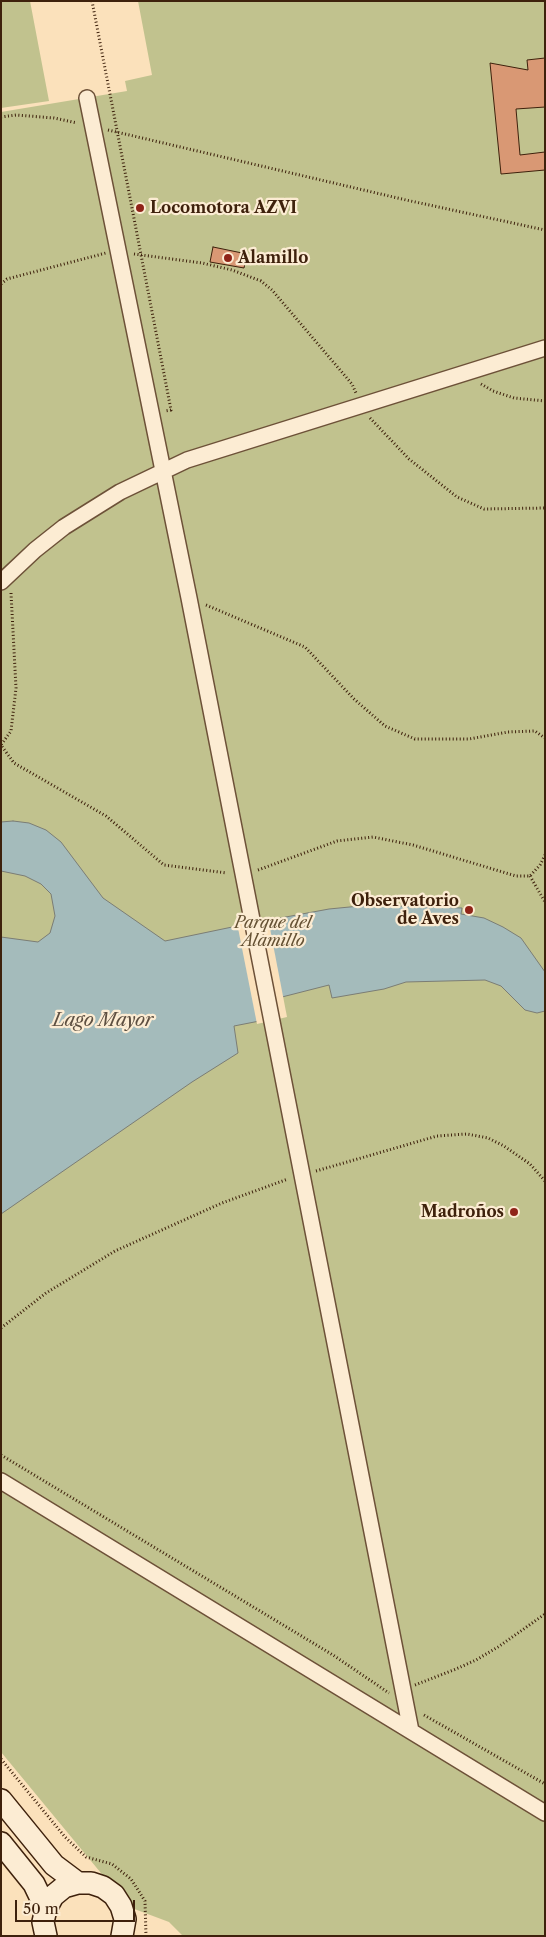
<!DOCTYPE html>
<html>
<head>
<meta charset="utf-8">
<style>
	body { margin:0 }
	#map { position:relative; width:546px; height:1937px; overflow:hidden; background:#fbe1bb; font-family:"Libre Caslon Text",serif }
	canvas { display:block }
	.frame { position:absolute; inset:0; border:2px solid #3e210c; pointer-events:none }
	.scale { position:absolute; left:15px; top:1900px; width:120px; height:22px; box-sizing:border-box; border:2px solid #3e210c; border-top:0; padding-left:6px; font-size:15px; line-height:18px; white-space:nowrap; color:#3e210c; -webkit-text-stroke:4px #fcecd3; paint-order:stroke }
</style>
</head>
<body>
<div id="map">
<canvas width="546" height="1937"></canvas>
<div class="frame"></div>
<div class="scale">50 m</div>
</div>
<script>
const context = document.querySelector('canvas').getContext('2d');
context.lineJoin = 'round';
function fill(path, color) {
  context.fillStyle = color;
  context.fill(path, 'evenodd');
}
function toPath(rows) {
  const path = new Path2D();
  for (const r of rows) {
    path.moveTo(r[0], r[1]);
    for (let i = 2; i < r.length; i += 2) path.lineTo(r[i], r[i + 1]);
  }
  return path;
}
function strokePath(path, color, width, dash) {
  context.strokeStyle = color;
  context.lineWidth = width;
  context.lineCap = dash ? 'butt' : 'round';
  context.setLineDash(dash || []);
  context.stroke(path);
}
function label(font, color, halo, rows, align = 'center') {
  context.font = font + ' "Libre Caslon Text",serif';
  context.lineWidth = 4.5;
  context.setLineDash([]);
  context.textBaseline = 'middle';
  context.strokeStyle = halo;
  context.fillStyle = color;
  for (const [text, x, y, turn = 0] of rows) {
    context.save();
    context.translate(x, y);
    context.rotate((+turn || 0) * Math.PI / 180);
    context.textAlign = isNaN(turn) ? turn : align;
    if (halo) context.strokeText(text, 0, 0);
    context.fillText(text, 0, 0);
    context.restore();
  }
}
const green = toPath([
	[1,1,30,1,49,101,1,108],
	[138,1,545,1,545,1936,183,1936,169,1922,129,1907,1,1752,1,112,127,91,125,81,152,75]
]);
const water = toPath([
	[13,821,29,823,46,830,61,842,103,898,165,941,237,926,329,909,370,905,462,908,461,914,484,918,503,927,521,938,545,972,545,1011,537,1013,525,1010,501,986,485,980,406,982,384,989,332,998,329,985,282,997,285,1016,234,1026,238,1053,192,1082,1,1214,1,937,38,942,50,933,55,916,51,894,41,884,25,876,1,871,1,822,13,821]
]);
const pier = toPath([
	[268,918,287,1017,257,1024,237,923]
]);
const building = toPath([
	[545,58,545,107,516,109,520,155,545,152,545,170,501,174,490,63,528,70,527,60,545,58],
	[213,247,247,254,244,268,210,262,213,247]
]);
const path = toPath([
	[92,1,171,410,165,411],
	[1,117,16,115,54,118,77,123],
	[108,130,406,200,545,230],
	[134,254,202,263,232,270,261,281,272,290,352,384,356,393],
	[1,284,7,279,106,253],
	[481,384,493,391,514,398,545,401],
	[370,418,409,459,457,497,484,509,545,508],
	[11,593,16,688,11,731,1,745,14,763,106,816,164,865,227,873],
	[206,605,305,647,354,699,385,726,415,739,469,739,508,732,535,731,545,738],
	[258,870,337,841,373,837,413,845,516,876,530,876,540,865,545,855],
	[530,876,545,902],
	[316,1171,437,1136,467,1134,488,1138,504,1146,530,1164,545,1181],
	[1,1328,46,1293,115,1251,222,1203,288,1179],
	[1,1455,333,1655,389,1693],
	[415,1685,456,1669,476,1660,498,1647,545,1614],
	[424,1715,545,1784],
	[1,1759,65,1837,86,1857,112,1864,131,1879,145,1901,146,1936]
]);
const street = toPath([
	[87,98,189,598,411,1731],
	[1,582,35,550,64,527,120,492,187,460,545,348],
	[1,1481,545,1813]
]);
const secondary = toPath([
	[1,1800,54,1865,78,1883],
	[1,1843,34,1884,46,1909],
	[46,1936,43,1922,46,1909,53,1896,64,1887,78,1883,91,1883,103,1887,114,1895,121,1906,125,1919,122,1936]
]);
const markers = [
	[140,208,5,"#8f2418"],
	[228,258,5,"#8f2418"],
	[469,910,5,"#8f2418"],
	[514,1212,5,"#8f2418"]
];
const poiNames = [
	["Locomotora AZVI",150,208],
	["Alamillo",238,258],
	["Observatorio",459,901,"right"],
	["de Aves",459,919,"right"],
	["Madroños",504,1212,"right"]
];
const parkNames = [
	["Parque del",273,923],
	["Alamillo",273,941]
];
const waterNames = [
	["Lago Mayor",103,1021]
];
fill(green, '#c1c28e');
fill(water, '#a4bbbb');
strokePath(water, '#7b7d75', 1);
fill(pier, '#fbe1bb');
fill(building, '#d99874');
strokePath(building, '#3e210c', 1);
strokePath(street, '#6d5138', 18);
strokePath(secondary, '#3e210c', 24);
strokePath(path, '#3e210c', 3, [1, 2.5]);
strokePath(street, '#fcecd3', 15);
strokePath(secondary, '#fcecd3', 21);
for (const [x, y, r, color] of markers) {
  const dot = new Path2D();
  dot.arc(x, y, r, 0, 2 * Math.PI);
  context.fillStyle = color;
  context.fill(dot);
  strokePath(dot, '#fcecd3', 2);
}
label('bold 16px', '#3e210c', '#fcecd3', poiNames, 'left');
label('italic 16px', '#655133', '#fcecd3', parkNames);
label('italic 18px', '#5d4f41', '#fcecd3', waterNames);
</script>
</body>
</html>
